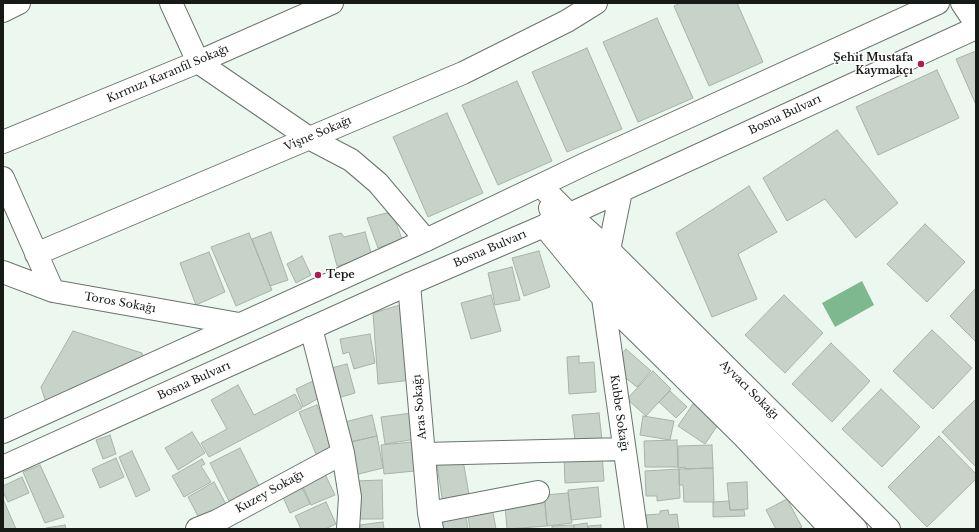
<!DOCTYPE html>
<html>
<head>
<meta charset="utf-8">
<style>
	body { margin:0 }
	#map { position:relative; width:979px; height:532px; overflow:hidden; background:#ecf8ef; font-family:"Libre Baskerville",serif }
	canvas { display:block }
	.frame { position:absolute; inset:0; border:4px solid #171b18; pointer-events:none }
</style>
</head>
<body>
<div id="map">
<canvas width="979" height="532"></canvas>
<div class="frame"></div>
</div>
<script>
const context = document.querySelector('canvas').getContext('2d');
context.lineJoin = 'round';
function fill(path, color) {
  context.fillStyle = color;
  context.fill(path, 'evenodd');
}
function toPath(rows) {
  const path = new Path2D();
  for (const r of rows) {
    path.moveTo(r[0], r[1]);
    for (let i = 2; i < r.length; i += 2) path.lineTo(r[i], r[i + 1]);
  }
  return path;
}
function strokePath(path, color, width, dash) {
  context.strokeStyle = color;
  context.lineWidth = width;
  context.lineCap = dash ? 'butt' : 'round';
  context.setLineDash(dash || []);
  context.stroke(path);
}
function label(font, color, halo, rows, align = 'center') {
  context.font = font + ' "Libre Baskerville",serif';
  context.lineWidth = 3;
  context.setLineDash([]);
  context.textBaseline = 'middle';
  context.strokeStyle = halo;
  context.fillStyle = color;
  for (const [text, x, y, turn = 0] of rows) {
    context.save();
    context.translate(x, y);
    context.rotate((+turn || 0) * Math.PI / 180);
    context.textAlign = isNaN(turn) ? turn : align;
    if (halo) context.strokeText(text, 0, 0);
    context.fillText(text, 0, 0);
    context.restore();
  }
}
const water = toPath([
	[862,281,874,305,835,327,822,303]
]);
const building = toPath([
	[680,3,737,3,763,62,709,86,674,6,680,3],
	[657,18,693,98,638,122,603,42,657,18],
	[587,48,622,129,567,152,532,72,587,48],
	[976,51,976,105,956,59,976,51],
	[937,70,959,118,878,155,856,107,937,70],
	[517,81,552,161,498,185,462,105,517,81],
	[447,113,483,193,428,217,393,137,447,113],
	[837,130,898,203,856,238,825,199,787,221,763,178,837,130],
	[749,186,777,232,738,254,757,299,712,317,676,233,749,186],
	[387,213,395,220,402,239,378,248,367,218,387,213],
	[925,224,965,262,927,302,887,264,925,224],
	[271,232,288,280,270,286,252,239,271,232],
	[365,232,372,256,337,266,329,236,341,233,344,237,365,232],
	[249,233,272,290,236,306,211,247,249,233],
	[539,251,550,287,524,296,512,258,539,251],
	[209,252,225,292,196,305,180,263,209,252],
	[302,256,311,275,296,283,287,264,302,256],
	[512,267,520,300,495,305,488,273,512,267],
	[976,288,976,342,950,316,976,288],
	[491,295,501,331,471,339,461,303,491,295],
	[784,295,823,333,785,373,745,335,784,295],
	[400,305,411,380,378,384,373,313,400,305],
	[932,330,972,368,933,409,893,371,932,330],
	[73,331,142,353,144,361,46,403,41,387,73,331],
	[370,334,375,363,354,369,349,352,343,354,340,339,370,334],
	[831,343,870,381,832,422,792,384,831,343],
	[626,349,651,371,637,387,623,376,613,364,626,349],
	[579,356,579,363,594,362,596,392,569,394,567,357,579,356],
	[347,364,355,393,331,400,323,370,347,364],
	[653,371,671,389,646,416,627,399,653,371],
	[313,381,319,398,303,407,296,389,313,381],
	[238,385,254,415,295,394,302,408,209,457,201,443,227,429,211,400,238,385],
	[881,389,920,427,882,467,842,429,881,389],
	[670,391,687,407,676,418,659,402,670,391],
	[976,399,976,467,942,432,976,399],
	[693,404,720,422,705,444,678,426,693,404],
	[317,405,336,452,318,459,299,412,317,405],
	[412,413,416,439,385,444,381,417,412,413],
	[599,413,602,440,575,441,572,415,599,413],
	[372,415,377,436,346,443,341,423,372,415],
	[643,416,674,421,670,440,640,435,643,416],
	[192,432,205,453,178,470,165,448,192,432],
	[110,435,116,454,103,459,96,440,110,435],
	[377,436,383,468,355,475,346,443,377,436],
	[939,436,976,474,976,479,927,527,888,487,939,436],
	[677,440,678,467,645,467,644,441,677,440],
	[412,442,415,471,384,474,381,445,412,442],
	[712,445,713,468,685,469,685,467,678,468,678,446,712,445],
	[240,448,259,486,229,501,210,463,240,448],
	[132,451,150,490,136,497,119,457,132,451],
	[602,453,604,481,565,483,564,455,602,453],
	[116,458,124,477,100,488,92,469,116,458],
	[202,459,205,464,201,466,211,482,184,497,172,476,202,459],
	[463,460,470,500,443,504,437,465,463,460],
	[40,465,64,517,45,523,23,472,40,465],
	[713,468,714,502,684,502,683,485,679,485,679,469,713,468],
	[679,469,680,498,657,501,657,496,646,496,645,471,679,469],
	[323,470,335,495,311,505,300,480,323,470],
	[22,477,29,493,8,502,3,492,3,486,22,477],
	[382,480,383,519,355,519,354,481,382,480],
	[299,481,310,504,290,513,280,490,299,481],
	[214,482,227,506,200,520,188,497,214,482],
	[747,482,748,509,730,510,727,483,747,482],
	[598,487,601,517,571,520,568,490,598,487],
	[568,493,572,523,547,526,544,495,568,493],
	[3,499,16,529,3,529,3,499],
	[787,499,802,527,798,529,776,529,766,510,787,499],
	[545,501,547,526,507,529,505,506,545,501],
	[729,501,730,510,744,510,745,516,713,517,713,502,729,501],
	[326,502,336,524,325,529,301,529,295,516,326,502],
	[492,507,496,529,470,529,467,511,492,507],
	[668,510,669,515,677,514,679,529,647,529,646,515,660,514,660,511,668,510],
	[465,512,468,529,440,529,438,517,465,512],
	[383,522,384,529,360,529,360,525,383,522],
	[587,523,588,529,574,529,574,525,587,523],
	[65,525,66,529,46,529,46,528,65,525],
	[574,525,574,529,552,529,552,526,574,525],
	[601,525,601,529,588,529,588,526,601,525]
]);
const minor = toPath([
	[171,3,198,62,309,138,351,160,378,183,426,240],
	[962,3,976,24],
	[3,11,19,3],
	[3,142,198,62,332,3],
	[3,178,53,291],
	[544,226,603,298,744,437,831,529],
	[36,254,463,73,567,21,596,3],
	[3,272,53,291,239,324],
	[409,284,429,513,432,529],
	[603,298,636,529],
	[311,328,343,453,350,497,348,529],
	[424,454,624,449],
	[429,513,538,492],
	[197,529,217,521,343,453]
]);
const major = toPath([
	[541,186,569,214,609,250,889,529],
	[550,208,555,221,575,244,856,529],
	[609,250,621,191],
	[3,432,426,240,585,164,938,3],
	[3,467,409,284,544,226,976,28]
]);
const markers = [
	[921,64,4,"#ac1d57"],
	[318,275,4,"#ac1d57"]
];
const poiNames = [
	["Şehit Mustafa",913,58],
	["Kaymakçı",913,71],
	["Tepe",326,275,"left"]
];
const streetNames = [
	["Kırmızı Karanfil Sokağı",168,74,-23],
	["Bosna Bulvarı",785,115,-25],
	["Vişne Sokağı",318,134,-23],
	["Bosna Bulvarı",490,249,-23],
	["Toros Sokağı",120,303,10],
	["Bosna Bulvarı",194,381,-24],
	["Ayvacı Sokağı",749,390,45],
	["Aras Sokağı",420,407,-95],
	["Kubbe Sokağı",619,413,82],
	["Kuzey Sokağı",270,492,-29]
];
fill(water, '#7db88f');
fill(building, '#c7d2c9');
strokePath(building, '#a7b2aa', 1);
strokePath(minor, '#6a746d', 24);
strokePath(major, '#6a746d', 24);
strokePath(minor, '#fff', 22);
strokePath(major, '#fff', 22);
for (const [x, y, r, color] of markers) {
  const dot = new Path2D();
  dot.arc(x, y, r, 0, 2 * Math.PI);
  context.fillStyle = color;
  context.fill(dot);
  strokePath(dot, '#fff', 1.5);
}
label('bold 11px', '#171b18', '#fff', poiNames, 'right');
label('11px', '#171b18', '#fff', streetNames);
</script>
</body>
</html>
